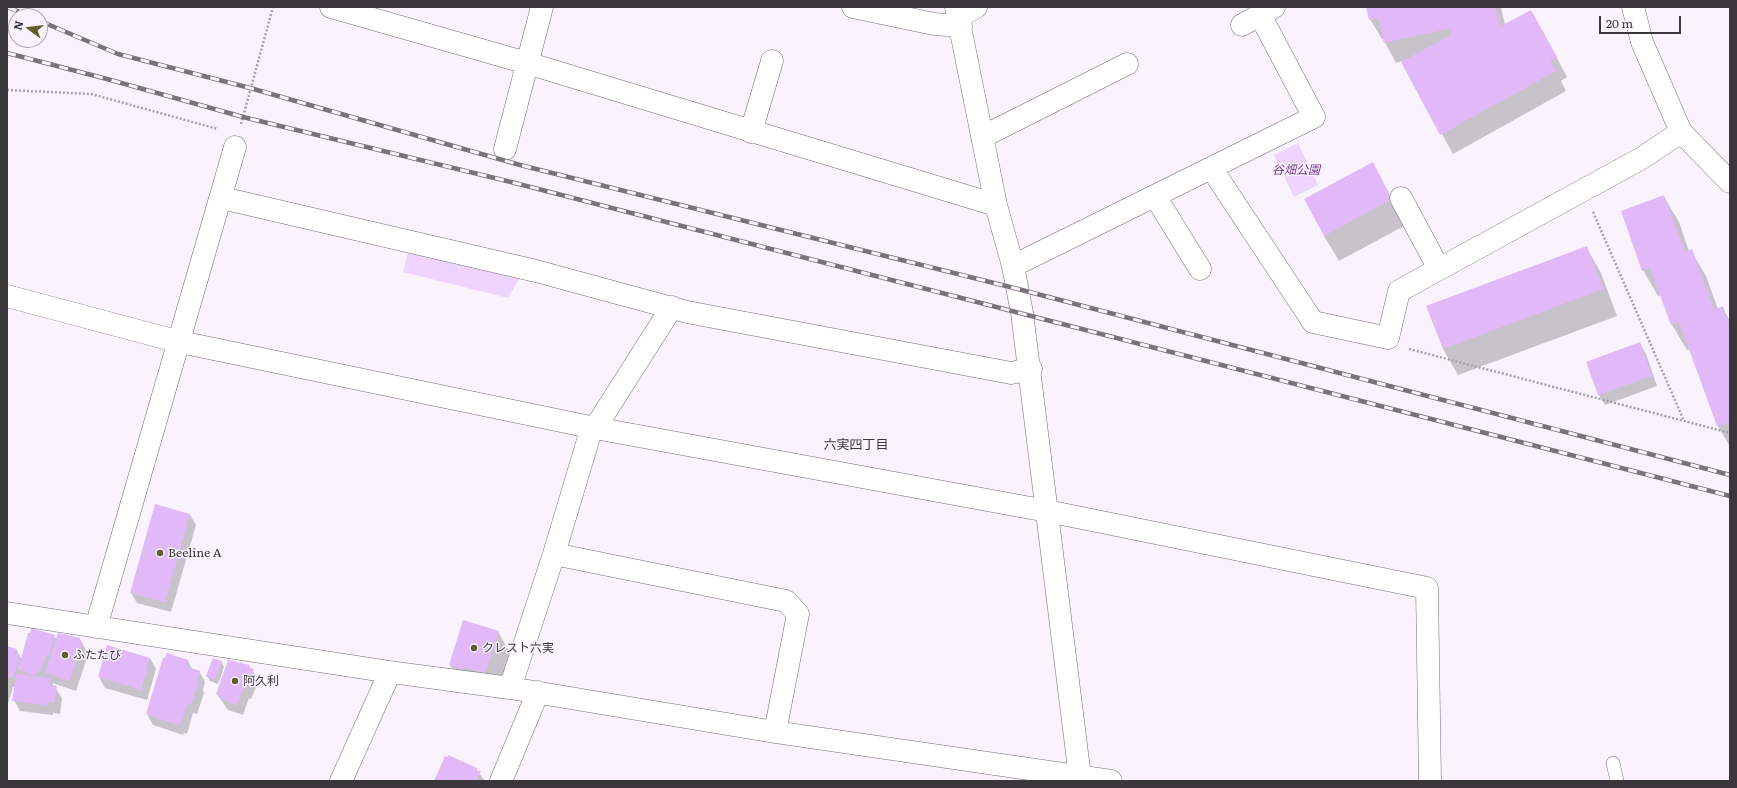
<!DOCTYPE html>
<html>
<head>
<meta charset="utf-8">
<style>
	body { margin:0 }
	#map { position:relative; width:1737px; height:788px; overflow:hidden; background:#faf3fd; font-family:Literata,serif }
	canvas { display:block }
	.frame { position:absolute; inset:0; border:8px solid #3a373b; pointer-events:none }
	.north { position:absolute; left:8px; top:8px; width:40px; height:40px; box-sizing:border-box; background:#faf3fd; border:1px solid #ada8af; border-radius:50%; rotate:285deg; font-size:11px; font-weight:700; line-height:16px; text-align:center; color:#3a373b }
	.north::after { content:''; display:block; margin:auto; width:14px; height:18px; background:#635d2a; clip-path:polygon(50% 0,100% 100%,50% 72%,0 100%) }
	.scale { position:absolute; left:1599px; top:16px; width:82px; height:18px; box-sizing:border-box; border:2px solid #3a373b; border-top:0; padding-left:5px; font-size:12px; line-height:14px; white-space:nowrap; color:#3a373b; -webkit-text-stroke:3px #faf3fd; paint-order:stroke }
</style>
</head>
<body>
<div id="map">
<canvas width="1737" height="788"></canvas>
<div class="frame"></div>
<div class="north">N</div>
<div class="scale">20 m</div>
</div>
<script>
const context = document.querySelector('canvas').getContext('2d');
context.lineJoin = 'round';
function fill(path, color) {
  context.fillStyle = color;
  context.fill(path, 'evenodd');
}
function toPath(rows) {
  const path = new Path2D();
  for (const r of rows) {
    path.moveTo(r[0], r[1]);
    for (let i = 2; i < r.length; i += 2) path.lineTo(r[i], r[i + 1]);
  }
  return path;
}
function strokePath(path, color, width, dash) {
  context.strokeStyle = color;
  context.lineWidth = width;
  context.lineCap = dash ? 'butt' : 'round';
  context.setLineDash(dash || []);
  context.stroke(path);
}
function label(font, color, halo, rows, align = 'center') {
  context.font = font + ' Literata,"Noto Sans JP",serif';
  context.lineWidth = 3;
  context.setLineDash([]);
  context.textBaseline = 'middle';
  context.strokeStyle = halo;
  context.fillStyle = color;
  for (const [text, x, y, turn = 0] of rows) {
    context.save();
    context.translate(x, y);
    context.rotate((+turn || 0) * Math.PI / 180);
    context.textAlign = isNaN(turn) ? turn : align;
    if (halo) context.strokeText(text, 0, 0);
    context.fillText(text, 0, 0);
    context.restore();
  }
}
const green = toPath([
	[1298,143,1318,185,1294,197,1274,155],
	[408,253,519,279,508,298,403,272]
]);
const shadow = toPath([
	[1367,7,1501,7,1505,25,1542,30,1567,77,1561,81,1566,91,1453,154,1402,61,1396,63,1383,39,1382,39,1370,19],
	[1372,164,1406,225,1339,261,1324,236],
	[1664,197,1679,222,1689,251,1691,251,1706,276,1718,309,1722,307,1730,321,1730,447,1718,426,1690,349,1687,350,1672,325,1661,295,1658,296,1643,270],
	[1586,247,1601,273,1617,316,1458,375,1443,349,1427,306],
	[1640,344,1646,354,1657,386,1605,405,1599,395,1587,362],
	[190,515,196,525,171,612,137,603,131,593],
	[498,632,513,658,500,699,478,692,477,695,465,691,450,665],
	[54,636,57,640,80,639,86,650,88,655,76,691,52,683,62,698,60,714,53,713,53,715,20,711,14,700,15,687,13,687,7,707,7,647,16,649,22,660],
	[150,658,156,669,147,700,105,688,99,677],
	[164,659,188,661,192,669,199,671,205,682,203,690,204,693,197,714,193,713,187,734,184,733,183,735,153,725,147,714],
	[221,662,224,667,218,684,210,681,207,676],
	[249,666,259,680,251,699,249,698,243,715,228,710,217,694],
	[476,769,485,781,435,781]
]);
const building = toPath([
	[1366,7,1495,7,1501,26,1531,10,1557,57,1550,61,1556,71,1440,135,1401,62,1451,35,1452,28,1384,43,1378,18,1369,20],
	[1373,162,1392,199,1324,236,1304,199],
	[1664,195,1685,252,1692,249,1714,310,1723,306,1730,326,1730,422,1717,426,1679,322,1671,325,1650,268,1642,271,1621,211],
	[1587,246,1603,289,1443,349,1426,306],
	[1640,342,1652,376,1598,395,1586,362],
	[155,504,190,514,165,602,130,593],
	[463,620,499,631,485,673,463,667,463,670,449,665],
	[31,628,55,635,49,656,46,656,40,673,37,672,36,676,18,670,28,633,30,633],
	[58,633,80,638,80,642,82,643,70,681,45,673],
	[107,645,150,658,141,690,98,677],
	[7,646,17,649,15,654,20,655,13,678,7,677],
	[167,653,188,660,186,666,200,671,197,681,199,682,191,704,188,703,181,724,179,723,177,725,146,714,163,658,165,658],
	[213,658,222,661,215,680,206,676],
	[228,660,250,665,249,667,254,669,249,682,245,689,243,688,237,705,221,699,222,696,216,694],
	[16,674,51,678,50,685,57,686,54,703,47,703,47,705,12,701],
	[448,755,477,768,477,770,481,771,476,781,434,781,445,756,448,757]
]);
const path = toPath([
	[7,90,91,94,218,129],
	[241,124,273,7],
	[1593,212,1684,421],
	[1409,349,1730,433]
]);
const lane = toPath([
	[1613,763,1617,781]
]);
const street = toPath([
	[331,7,527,63,996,205],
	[853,7,934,24,961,26],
	[956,7,996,205,1013,266,1022,313,1080,777],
	[1633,7,1642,42,1681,132,1730,182],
	[958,18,976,7],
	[1242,25,1274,7],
	[751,132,772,61],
	[982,137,1127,64],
	[505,149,542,7],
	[1212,169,1313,322,1388,338,1399,291,1642,158,1681,132],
	[1155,196,1200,269],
	[222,198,536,271,687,312,1011,373,1031,369],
	[1401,198,1439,269],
	[1013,266,1314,117,1260,15],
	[7,296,180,342,595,428,1047,511,1427,588,1430,781],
	[595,428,672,307],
	[554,554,786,601,798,614,775,732],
	[7,613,390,672,510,688,775,732,1111,781],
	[96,627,235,147],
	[510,688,554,554,592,427],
	[341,781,390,672],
	[501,781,538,692]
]);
const rail = toPath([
	[8,7,29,16],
	[40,21,118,54,250,88,520,165,1018,289,1730,475],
	[7,53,107,79,243,117,511,182,1730,496]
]);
const markers = [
	[160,553,4,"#635d2a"],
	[474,648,4,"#635d2a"],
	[65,655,4,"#635d2a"],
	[235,681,4,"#635d2a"]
];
const parkNames = [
	["谷畑公園",1296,170]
];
const poiNames = [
	["Beeline A",168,553],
	["クレスト六実",482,648],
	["ふたたび",73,655],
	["阿久利",243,681]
];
const neighbourhoodNames = [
	["六実四丁目",856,445]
];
fill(green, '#efd4ff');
fill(shadow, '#0003');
fill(building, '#e1b8f8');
strokePath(lane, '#726d76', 14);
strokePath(street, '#726d76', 23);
strokePath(path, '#a6a1a9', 2.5, [2, 2]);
strokePath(lane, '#fff', 13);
strokePath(street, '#fff', 22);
strokePath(rail, '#777379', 4.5);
strokePath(rail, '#faf3fd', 3, [9]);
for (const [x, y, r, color] of markers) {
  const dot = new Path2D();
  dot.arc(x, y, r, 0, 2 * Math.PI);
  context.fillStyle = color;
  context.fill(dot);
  strokePath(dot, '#faf3fd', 1.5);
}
label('italic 12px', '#733690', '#faf3fd', parkNames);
label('12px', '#3a373b', '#faf3fd', poiNames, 'left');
label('13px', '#3a373b', '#faf3fd', neighbourhoodNames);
</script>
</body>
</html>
